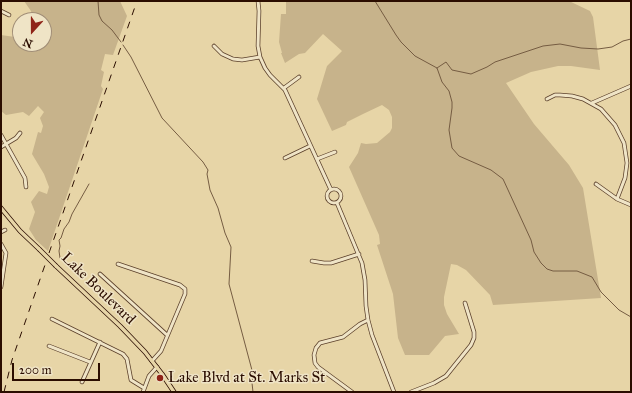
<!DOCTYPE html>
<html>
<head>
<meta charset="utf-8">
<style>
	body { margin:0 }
	#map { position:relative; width:632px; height:393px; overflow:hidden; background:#e7d5a7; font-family:"IM FELL Great Primer",serif }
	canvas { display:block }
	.frame { position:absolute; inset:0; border:2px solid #2b0d00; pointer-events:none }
	.north { position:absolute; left:12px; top:12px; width:40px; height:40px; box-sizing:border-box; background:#efe4c6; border:1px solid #a18e77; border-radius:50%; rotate:201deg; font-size:11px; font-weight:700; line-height:16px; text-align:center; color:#2b0d00 }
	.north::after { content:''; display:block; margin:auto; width:14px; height:18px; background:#8f2418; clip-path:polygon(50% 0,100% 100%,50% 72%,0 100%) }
	.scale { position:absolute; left:12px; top:363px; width:88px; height:18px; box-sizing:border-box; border:2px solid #2b0d00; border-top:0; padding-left:5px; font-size:12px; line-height:14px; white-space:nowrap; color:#2b0d00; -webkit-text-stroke:3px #efe4c6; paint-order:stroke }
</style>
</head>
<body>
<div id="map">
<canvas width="632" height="393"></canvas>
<div class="frame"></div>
<div class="north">N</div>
<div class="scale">200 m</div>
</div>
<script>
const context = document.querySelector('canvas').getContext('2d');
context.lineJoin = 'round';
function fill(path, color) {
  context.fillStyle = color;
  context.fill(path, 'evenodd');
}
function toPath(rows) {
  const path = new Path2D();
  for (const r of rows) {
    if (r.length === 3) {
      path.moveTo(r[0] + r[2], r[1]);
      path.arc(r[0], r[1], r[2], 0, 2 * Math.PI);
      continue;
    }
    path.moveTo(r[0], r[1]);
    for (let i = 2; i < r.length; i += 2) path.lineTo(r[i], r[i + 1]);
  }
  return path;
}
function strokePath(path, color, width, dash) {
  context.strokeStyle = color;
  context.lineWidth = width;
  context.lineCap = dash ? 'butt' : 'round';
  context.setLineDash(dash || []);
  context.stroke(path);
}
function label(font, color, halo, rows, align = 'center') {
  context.font = font + ' "IM FELL Great Primer",serif';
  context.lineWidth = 3;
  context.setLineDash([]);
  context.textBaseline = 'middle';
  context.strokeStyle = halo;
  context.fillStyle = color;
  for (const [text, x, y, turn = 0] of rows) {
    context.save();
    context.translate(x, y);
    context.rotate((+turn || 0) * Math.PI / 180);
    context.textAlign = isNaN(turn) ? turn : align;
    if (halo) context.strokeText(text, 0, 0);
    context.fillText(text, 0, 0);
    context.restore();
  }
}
const green = toPath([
	[24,1,120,1,127,16,113,55,105,54,101,70,104,72,101,86,103,89,48,251,36,240,29,229,35,212,31,202,39,191,47,194,49,187,44,174,32,154,38,132,41,133,43,126,40,118,44,112,38,106,29,116,23,112,6,115,1,111,1,35,15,37,20,35,20,44,44,44,44,20,33,20,31,11],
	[286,1,569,1,590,11,593,17,600,70,571,66,558,66,531,72,506,83,534,124,569,165,583,188,601,298,493,305,490,295,466,270,457,265,451,264,444,297,444,305,447,314,459,334,445,336,429,355,405,355,398,338,393,294,377,245,380,244,379,235,349,167,358,153,361,143,366,144,377,143,390,132,392,128,392,117,389,110,382,105,363,114,347,122,346,125,332,131,317,99,327,66,342,51,323,34,305,53,299,54,285,63,281,53,282,53,279,42,281,14,286,14]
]);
const stream = toPath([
	[98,1,99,15,102,21,112,30,121,42],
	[375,1,396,35,401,42,415,56,437,68,442,82,449,91,452,102,452,108,449,130,452,148,459,156,491,170,503,179,531,240,534,252,541,263,547,269,553,271,577,271,592,277,601,292,619,310,631,317],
	[123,45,131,57,162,118,203,162,208,170,207,174,210,190,218,208,225,233,231,247,229,284,253,374,252,383,253,392],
	[437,68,446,62,452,70,471,74,487,67,495,62,543,46,560,44,581,48,598,49,612,47,623,41,631,39],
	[60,258,59,251,60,246,59,240,61,238,64,229,69,222,72,214,89,184]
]);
const minor = toPath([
	[258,1,259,11,258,46,260,57,265,68,270,75,285,90,331,190],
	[1,11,9,15],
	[214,46,222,54,233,59,242,60,260,57],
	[284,88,299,77],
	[547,99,555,95,560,95,572,96,583,99,601,109,615,125,624,143,627,163,625,178,617,199],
	[592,103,631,86],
	[1,135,25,178,26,187],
	[1,147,16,138,20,133],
	[285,158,310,146],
	[317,159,335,152],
	[596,184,617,199,631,205],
	[334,196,7],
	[337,203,362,263,365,280,366,306,368,320,372,335,394,392],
	[1,232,5,230],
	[1,244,6,253,1,287],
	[312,261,324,263,331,263,359,254],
	[118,264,180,285,185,289,185,294,161,351,152,361],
	[100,274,167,335],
	[52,319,123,354,127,359,131,380,144,388],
	[49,346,90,362],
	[82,382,100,342],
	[143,392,149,376,157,367],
	[352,392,318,367,315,363,314,355,316,348,320,343,343,337,360,324,368,320],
	[411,392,434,383,446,376,471,345,474,338,474,332,465,303]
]);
const major = toPath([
	[1,208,20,231,39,249],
	[56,266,120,326,145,352,162,374,174,392]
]);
const rail = toPath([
	[49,253,137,1],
	[4,392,12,360,46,262]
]);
const majorBridge = toPath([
	[39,249,56,266]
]);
const markers = [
	[160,378,4,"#8f2418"]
];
const streetNames = [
	["Lake Boulevard",98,289,44]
];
const poiNames = [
	["Lake Blvd at St. Marks St",168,378]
];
fill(green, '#c7b38b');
strokePath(stream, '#755c42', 1);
strokePath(minor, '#5a3f2a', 4.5);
strokePath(major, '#2b0d00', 5);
strokePath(minor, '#efe4c6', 3);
strokePath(major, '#e7d5a7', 3.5);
strokePath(rail, '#2b0d00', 1, [7, 7]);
strokePath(majorBridge, '#2b0d00', 5, []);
strokePath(majorBridge, '#e7d5a7', 3.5);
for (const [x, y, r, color] of markers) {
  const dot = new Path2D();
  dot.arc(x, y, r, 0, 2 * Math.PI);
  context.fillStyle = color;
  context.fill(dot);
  strokePath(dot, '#efe4c6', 1.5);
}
label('15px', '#2b0d00', '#efe4c6', streetNames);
label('15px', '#2b0d00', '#efe4c6', poiNames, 'left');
</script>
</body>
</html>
